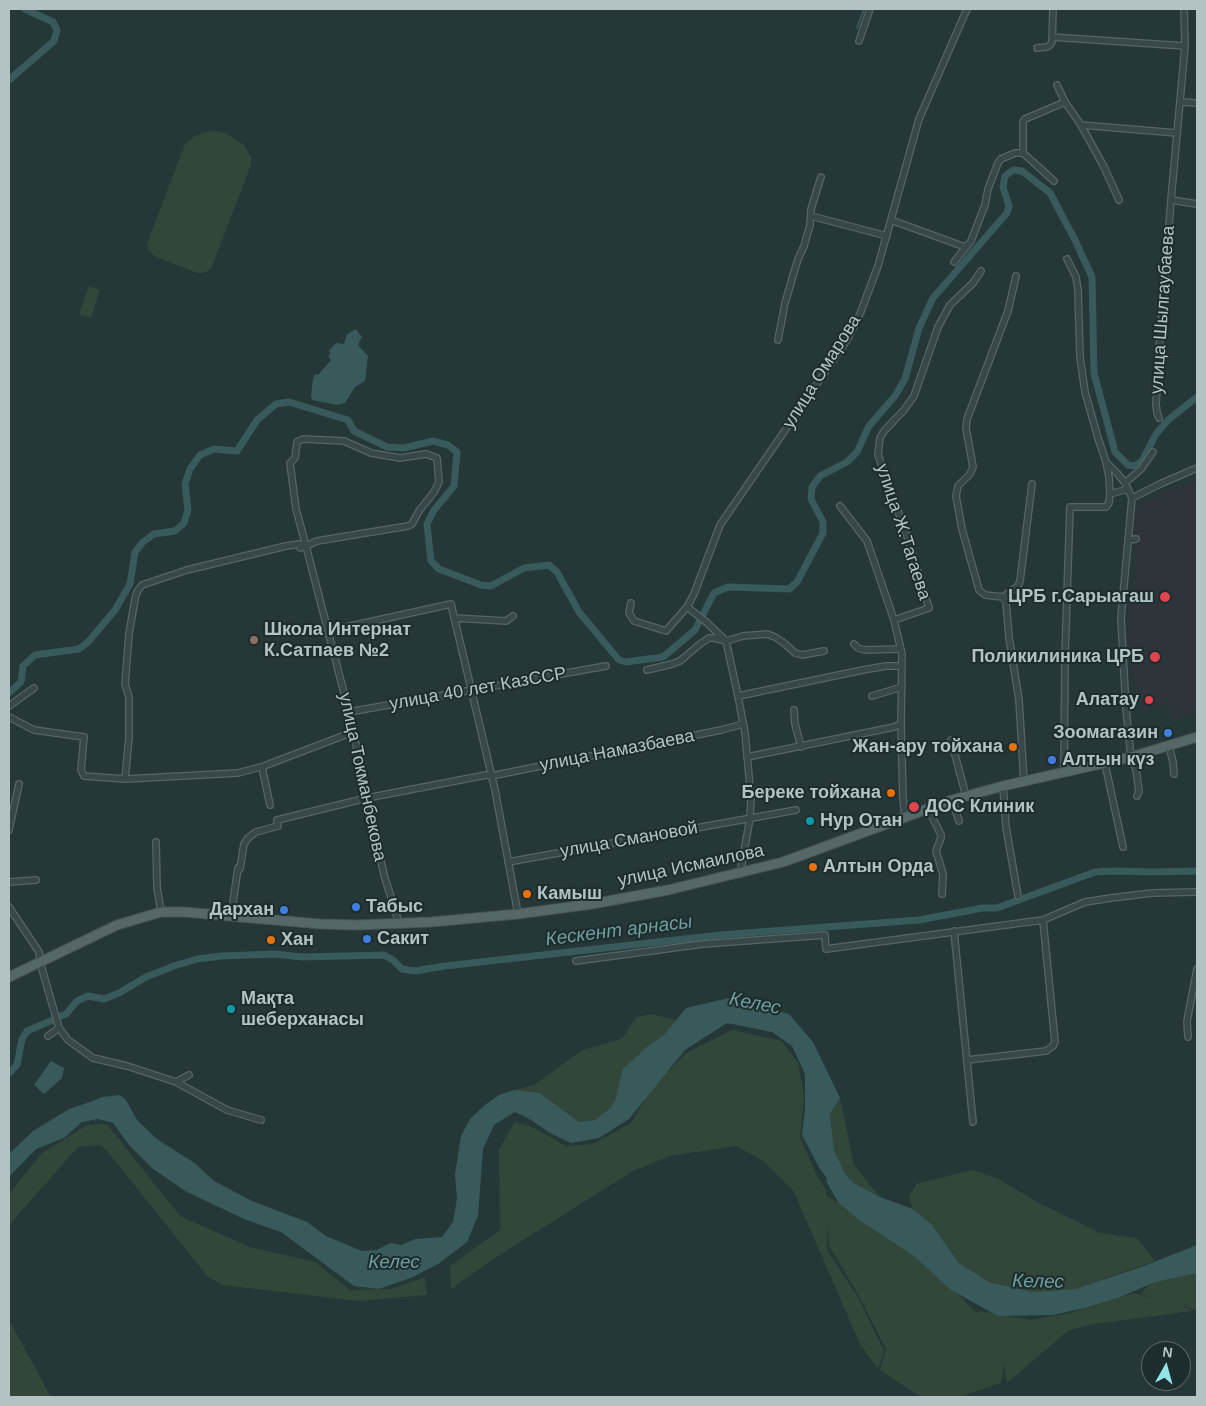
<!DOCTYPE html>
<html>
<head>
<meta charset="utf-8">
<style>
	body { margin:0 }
	#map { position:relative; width:1206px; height:1406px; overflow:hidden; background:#253737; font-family:Arial,sans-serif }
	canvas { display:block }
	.frame { position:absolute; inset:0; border:10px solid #b3c3c4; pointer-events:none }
	.north { position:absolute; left:1141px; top:1341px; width:50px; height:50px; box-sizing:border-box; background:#1d2c2d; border:1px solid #596869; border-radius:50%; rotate:7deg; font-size:14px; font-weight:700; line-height:20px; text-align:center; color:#b3c3c4 }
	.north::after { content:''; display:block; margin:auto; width:18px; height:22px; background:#91e5ea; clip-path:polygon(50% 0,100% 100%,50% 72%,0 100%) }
</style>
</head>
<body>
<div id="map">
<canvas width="1206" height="1406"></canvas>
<div class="frame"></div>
<div class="north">N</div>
</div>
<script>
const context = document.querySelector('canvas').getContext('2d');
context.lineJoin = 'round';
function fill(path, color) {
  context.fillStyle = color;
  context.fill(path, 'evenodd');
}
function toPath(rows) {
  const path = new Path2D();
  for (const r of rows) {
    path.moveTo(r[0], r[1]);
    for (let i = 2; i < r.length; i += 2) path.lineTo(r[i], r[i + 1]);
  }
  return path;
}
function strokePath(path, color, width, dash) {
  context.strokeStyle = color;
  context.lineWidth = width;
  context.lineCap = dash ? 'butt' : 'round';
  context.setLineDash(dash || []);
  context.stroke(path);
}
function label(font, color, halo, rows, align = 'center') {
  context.font = font + ' Arial,sans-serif';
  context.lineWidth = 4;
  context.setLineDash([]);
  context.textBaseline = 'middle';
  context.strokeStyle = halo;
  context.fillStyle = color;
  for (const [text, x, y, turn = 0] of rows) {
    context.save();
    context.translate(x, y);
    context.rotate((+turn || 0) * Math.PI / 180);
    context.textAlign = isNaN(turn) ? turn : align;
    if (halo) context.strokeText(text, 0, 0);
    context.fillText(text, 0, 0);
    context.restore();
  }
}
const medical = toPath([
	[1197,479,1197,711,1173,720,1167,703,1144,711,1127,652,1127,619,1129,600,1136,593,1134,519,1138,505]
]);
const green = toPath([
	[218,131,227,134,244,145,251,157,251,165,211,269,204,273,197,273,154,256,148,249,147,244,185,144,195,136,206,132],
	[89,286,100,290,91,318,79,314],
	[651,1014,677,1020,664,1035,649,1045,624,1069,615,1101,610,1108,595,1120,579,1122,540,1093,514,1090,534,1085,581,1051,623,1038,636,1017],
	[732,1030,782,1041,798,1063,804,1096,800,1137,818,1178,826,1189,826,1196,905,1239,976,1313,981,1311,1030,1320,1070,1313,1134,1293,1157,1299,1141,1294,1153,1280,1197,1268,1197,1310,1181,1305,1193,1311,1094,1324,1069,1330,1007,1383,1004,1365,1001,1383,959,1397,924,1397,914,1393,880,1370,886,1349,858,1294,829,1246,827,1223,827,1250,858,1297,884,1351,878,1369,860,1344,793,1190,762,1160,736,1146,670,1156,633,1171,495,1258,451,1289,450,1266,500,1230,499,1149,515,1122,534,1128,566,1146,593,1144,631,1123,652,1088,686,1053],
	[840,1098,854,1165,880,1197,854,1183,845,1174,834,1150,830,1114],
	[107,1124,180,1216,250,1247,315,1262,350,1290,391,1289,425,1277,427,1295,358,1301,223,1285,208,1277,108,1152,100,1145,78,1147,9,1225,9,1194,42,1153,87,1125],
	[972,1170,997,1178,1037,1202,1100,1233,1137,1238,1155,1261,1075,1289,1033,1292,989,1282,959,1263,930,1224,913,1209,909,1197,916,1184],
	[9,1320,51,1397,9,1397]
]);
const water = toPath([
	[356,329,362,337,358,345,368,356,365,381,355,387,345,403,338,405,312,400,311,395,313,379,315,374,318,375,331,360,328,356,330,355,329,350,336,343,344,344,347,334],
	[729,998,789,1014,813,1042,840,1098,830,1114,834,1150,845,1174,854,1183,880,1197,913,1209,931,1224,959,1263,989,1282,1033,1292,1075,1289,1141,1267,1197,1245,1197,1273,1155,1282,1118,1298,1085,1308,1053,1315,998,1316,951,1290,914,1256,859,1220,838,1202,826,1181,827,1178,820,1169,802,1135,805,1109,805,1074,792,1046,772,1032,727,1023,685,1050,629,1119,599,1138,571,1143,550,1133,531,1120,515,1112,494,1125,483,1149,478,1216,467,1242,438,1264,413,1277,379,1289,354,1286,281,1232,244,1219,187,1192,153,1169,129,1145,113,1123,98,1119,82,1122,64,1138,36,1149,9,1177,9,1154,33,1131,69,1109,93,1101,102,1097,120,1095,126,1100,137,1120,157,1139,196,1164,214,1181,252,1201,307,1222,326,1236,362,1251,377,1250,390,1243,401,1245,415,1239,442,1237,453,1222,457,1199,455,1174,461,1136,470,1119,485,1105,499,1095,514,1090,540,1093,579,1122,595,1120,610,1108,615,1101,623,1069,649,1045,664,1035,686,1008],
	[51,1061,64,1068,62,1078,44,1094,34,1085]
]);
const stream = toPath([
	[857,28,864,9]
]);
const canal = toPath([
	[9,80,54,41,57,30,53,22,25,9],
	[9,693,21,682,23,666,35,655,79,649,88,642,115,610,130,584,135,552,143,542,154,534,175,531,184,523,188,510,185,484,190,469,200,455,214,449,237,451,257,420,276,404,289,402,348,420,354,431,387,447,404,448,433,441,448,445,457,452,454,486,434,510,427,524,431,561,439,569,481,585,491,586,524,568,549,565,557,572,579,612,619,660,626,662,663,657,695,630,714,593,728,587,789,589,797,582,823,533,823,522,811,499,812,487,820,476,847,462,857,452,869,426,895,396,905,379,919,328,933,298,1007,213,1009,206,1003,187,1005,176,1013,170,1022,171,1050,193,1075,240,1092,277,1094,373,1115,452,1128,465,1135,466,1142,461,1156,434,1168,420,1197,397],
	[59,1017,66,1014,77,1001,88,996,104,999,119,993,146,977,174,966,197,959,221,956,275,954,302,957,384,955,393,960,402,969,415,971,445,966,720,935,919,920,983,908,997,908,1095,872,1115,871,1153,872,1197,871],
	[9,1073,17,1065,22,1039,27,1031,55,1019]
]);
const street = toPath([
	[1052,37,1185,46],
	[859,41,870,9],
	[1037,48,1047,47,1050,45,1052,42,1053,9],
	[1057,85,1065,102,1081,125,1104,167,1119,200],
	[1181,102,1197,103],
	[1081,125,1177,133],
	[1023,153,1023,122,1025,119,1065,102],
	[1171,200,1197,204],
	[811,216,887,236],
	[891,220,965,247],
	[954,262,971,241,985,205,988,189,998,163,1001,159,1015,153,1023,153,1054,181],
	[778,340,785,303,798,259,804,246,810,225,811,209,821,177],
	[1159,418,1157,413,1156,404,1159,351,1171,200,1185,46,1184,9],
	[1106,462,1117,473,1125,483,1132,498,1121,618,1126,709,1131,757,1136,770,1139,791,1137,796],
	[1125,483,1141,469,1153,452],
	[1110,494,1128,489],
	[1132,498,1160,484,1197,468],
	[840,506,867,541,894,620,902,654,901,724,903,798,905,817],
	[1128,540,1136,539],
	[300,548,306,546,317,541,408,526,412,524,419,511,434,492,439,482,437,458,426,454,400,458,371,453,344,441,303,439,297,442,295,458,290,463,296,509,306,546,328,631,349,712,384,875,399,923],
	[1003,597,985,595,979,590,962,529,956,496,958,486,970,474,973,467,966,428,967,419,1008,311,1016,276],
	[1003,597,1006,602,1009,637,1019,700,1024,782],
	[1003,597,1018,586,1020,581,1032,484],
	[631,603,629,613,634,621,666,631,687,607,694,594,720,525,847,340,860,314,878,266,919,119,967,9],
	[687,607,705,621,726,641,738,696,745,733,751,798,750,818,740,874],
	[454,618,506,621,513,616],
	[894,620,929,608,908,539,878,455,880,438,884,431,904,410,914,396,938,327,950,305,973,283,981,271],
	[328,631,451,604,495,790,518,914],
	[854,644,858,648,865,650,901,649],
	[647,670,672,664,680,661,700,644,709,638,714,638,726,641,743,636,767,634,775,637,784,643,795,653,802,655,824,651],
	[738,696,863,670,886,666,902,666],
	[872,696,902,687],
	[9,706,34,688],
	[794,710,795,724,801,747],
	[349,712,606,666],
	[9,717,34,730,84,737,81,770,84,776,125,779,238,773,264,766,353,732],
	[951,740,966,796],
	[1169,746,1173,762,1174,774],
	[747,757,894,727,901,724],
	[1105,764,1123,847],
	[262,767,270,805],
	[1064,773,1065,656,1070,507,1106,507,1109,503,1110,494,1109,477,1106,462,1098,438,1085,392,1080,357,1078,290,1076,277,1067,259],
	[125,779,129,737,129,697,125,684,129,634,135,599,137,592,142,585,187,570,286,546,300,544,306,546],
	[1003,786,1006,827,1018,896],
	[952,800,959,821],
	[928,808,941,835,941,838,936,851,943,874,942,894],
	[9,830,19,784],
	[156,842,157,887,161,912],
	[508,862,796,810],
	[9,882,36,880],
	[9,907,39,952,40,962,59,1028,68,1040,93,1058,127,1066,176,1082,227,1110,261,1120],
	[231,916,238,868,240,869,244,844,248,838,256,832,278,826,277,820,367,798,486,775,491,776,721,730,743,724],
	[954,931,973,1122],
	[576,961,703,944,825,935,826,949,1043,920,1085,902,1111,898,1152,893,1197,892],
	[48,1036,59,1028],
	[1188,1037,1187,1021,1197,969],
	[967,1060,1046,1051,1053,1046,1055,1042,1043,920],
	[176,1082,189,1075]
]);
const primary = toPath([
	[9,977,117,925,161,912,184,912,320,924,357,925,431,922,518,914,592,904,668,890,783,862,952,800,1003,786,1131,757,1197,737]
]);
const markers = [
	[1165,597,6,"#e0444e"],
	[254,640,5,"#8d6e63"],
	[1155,657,6,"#e0444e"],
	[1149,700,5,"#e0444e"],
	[1168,733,5,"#3f7fe0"],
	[1013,747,5,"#e8710a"],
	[1052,760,5,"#3f7fe0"],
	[891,793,5,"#e8710a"],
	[914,807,6,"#e0444e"],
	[810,821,5,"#0f9aa8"],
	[813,867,5,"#e8710a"],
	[527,894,5,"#e8710a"],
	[356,907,5,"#3f7fe0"],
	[284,910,5,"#3f7fe0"],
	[367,939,5,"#3f7fe0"],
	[271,940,5,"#e8710a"],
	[231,1009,5,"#0f9aa8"]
];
const streetNames = [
	["улица Шылгаубаева",1163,310,-86],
	["улица Омарова",822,372,-58],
	["улица Ж.Тагаева",903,532,72],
	["улица 40 лет КазССР",478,689,-10],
	["улица Намазбаева",617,751,-11],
	["улица Токманбекова",362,777,78],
	["улица Смановой",629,840,-10],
	["улица Исмаилова",691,866,-12]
];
const poiNames = [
	["ЦРБ г.Сарыагаш",1154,597,"right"],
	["Школа Интернат",264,630],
	["К.Сатпаев №2",264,651],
	["Поликилиника ЦРБ",1144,657,"right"],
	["Алатау",1139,700,"right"],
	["Зоомагазин",1158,733,"right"],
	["Жан-ару тойхана",1003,747,"right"],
	["Алтын күз",1062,760],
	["Береке тойхана",881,793,"right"],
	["ДОС Клиник",925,807],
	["Нур Отан",820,821],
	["Алтын Орда",823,867],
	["Камыш",537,894],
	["Табыс",366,907],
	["Дархан",274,910,"right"],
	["Сакит",377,939],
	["Хан",281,940],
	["Мақта",241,999],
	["шеберханасы",241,1020]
];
const waterNames = [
	["Кескент арнасы",619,931,-7],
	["Келес",755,1004,11],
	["Келес",394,1263],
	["Келес",1038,1282,1]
];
fill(medical, '#2f343a');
fill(green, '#33463a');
fill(water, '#385a5b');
strokePath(stream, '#385a5b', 2);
strokePath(canal, '#385a5b', 7);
strokePath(street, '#566566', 8);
strokePath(primary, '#445354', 11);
strokePath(street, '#384748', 5.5);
strokePath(primary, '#566768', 9);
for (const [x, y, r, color] of markers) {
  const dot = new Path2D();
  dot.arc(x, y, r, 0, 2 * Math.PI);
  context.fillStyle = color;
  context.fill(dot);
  strokePath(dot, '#1d2c2d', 2);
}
label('18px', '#b3c3c4', '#1d2c2d', streetNames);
label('bold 18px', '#b3c3c4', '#1d2c2d', poiNames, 'left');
label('italic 19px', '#709e9f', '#1d2c2d', waterNames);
</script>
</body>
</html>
